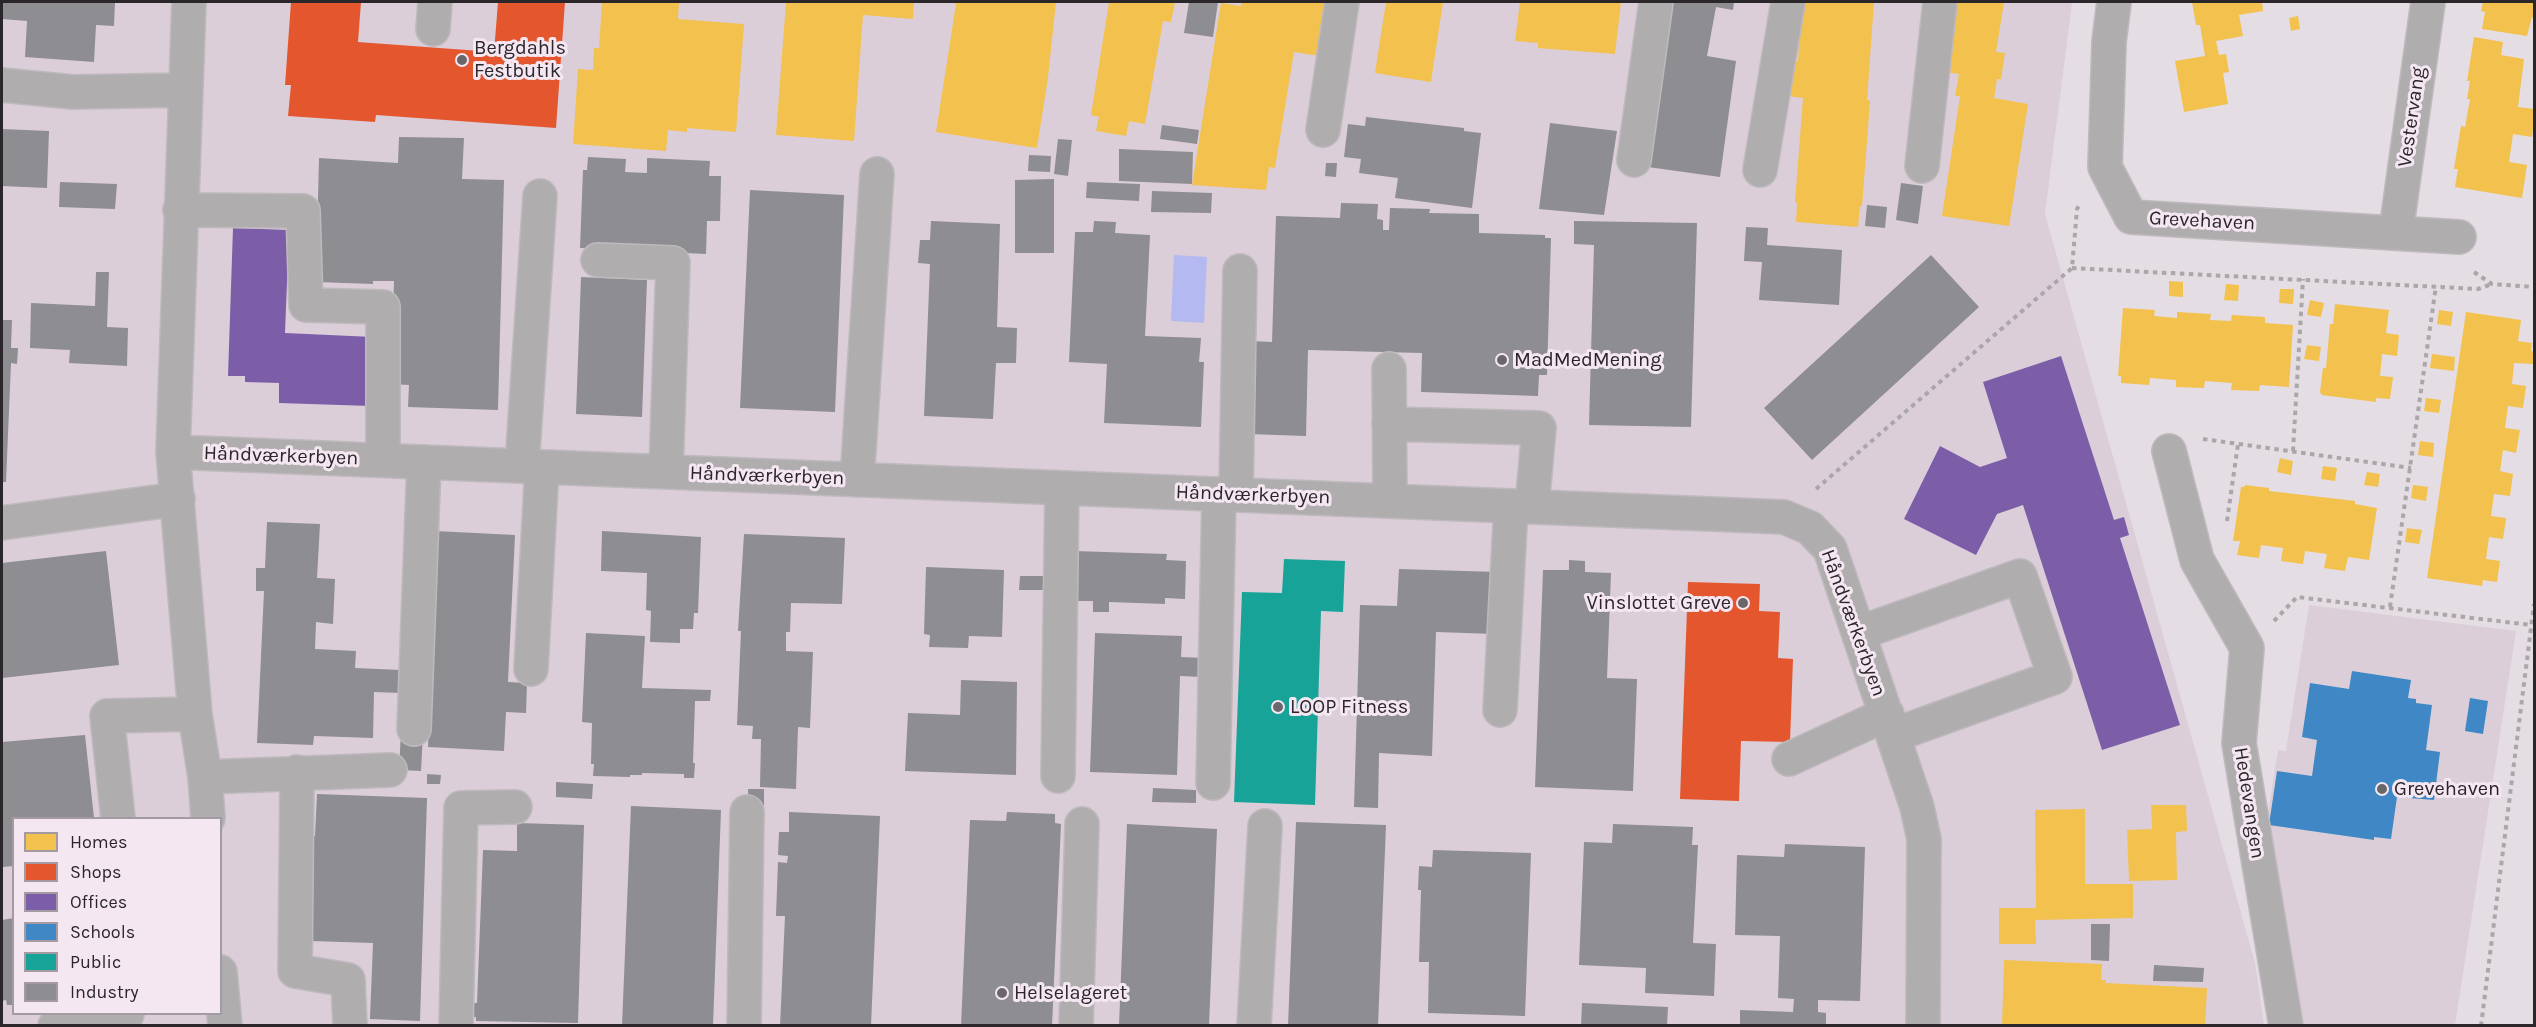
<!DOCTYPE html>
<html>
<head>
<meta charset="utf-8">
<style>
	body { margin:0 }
	#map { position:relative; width:2536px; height:1027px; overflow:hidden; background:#e4dde3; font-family:Karla,sans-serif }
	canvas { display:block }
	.frame { position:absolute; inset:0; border:3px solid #2a2629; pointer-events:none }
	.legend { position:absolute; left:12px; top:817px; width:210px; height:198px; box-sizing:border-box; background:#f5e7f2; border:2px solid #a49aa2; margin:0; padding:8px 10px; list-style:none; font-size:18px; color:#2a2629 }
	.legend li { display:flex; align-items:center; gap:12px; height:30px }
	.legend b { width:30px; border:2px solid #a49aa2 }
</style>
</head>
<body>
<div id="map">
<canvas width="2536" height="1027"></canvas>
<div class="frame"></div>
<ul class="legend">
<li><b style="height:16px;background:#f2c14e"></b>Homes</li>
<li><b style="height:16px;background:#e4572e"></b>Shops</li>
<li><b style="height:16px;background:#7b5ea7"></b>Offices</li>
<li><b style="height:16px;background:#3f88c5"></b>Schools</li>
<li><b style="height:16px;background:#17a398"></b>Public</li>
<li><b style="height:16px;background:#8d8d92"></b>Industry</li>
</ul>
</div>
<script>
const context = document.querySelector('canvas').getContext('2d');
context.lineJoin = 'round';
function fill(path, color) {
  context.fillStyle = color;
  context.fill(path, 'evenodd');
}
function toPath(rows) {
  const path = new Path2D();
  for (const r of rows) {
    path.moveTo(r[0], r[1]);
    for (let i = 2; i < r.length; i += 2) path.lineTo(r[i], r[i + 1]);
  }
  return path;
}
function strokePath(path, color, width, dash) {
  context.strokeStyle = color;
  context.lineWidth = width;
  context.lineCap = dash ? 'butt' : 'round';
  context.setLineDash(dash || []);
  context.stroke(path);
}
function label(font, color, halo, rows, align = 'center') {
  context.font = font + ' Karla,sans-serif';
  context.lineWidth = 6;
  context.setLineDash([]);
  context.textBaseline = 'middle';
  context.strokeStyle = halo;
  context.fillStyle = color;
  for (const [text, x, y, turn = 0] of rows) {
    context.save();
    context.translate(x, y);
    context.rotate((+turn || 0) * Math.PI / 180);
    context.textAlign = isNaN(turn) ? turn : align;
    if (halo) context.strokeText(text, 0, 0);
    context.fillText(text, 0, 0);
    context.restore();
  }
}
const built = toPath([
	[2,2,2072,2,2045,214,2255,963,2264,1025,2,1026],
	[14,818,220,818,220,1014,14,1014],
	[2309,605,2516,631,2455,1025,2303,1025,2266,826,2278,750,2286,751]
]);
const water = toPath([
	[1174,255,1207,257,1204,323,1171,321]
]);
const homes = toPath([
	[602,2,679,2,678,19,744,24,736,132,687,128,687,132,668,130,666,151,573,144,578,69,593,70,594,48,599,48],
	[786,2,914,2,913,19,863,15,854,141,776,135],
	[950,2,1056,2,1048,77,1037,148,936,132,956,4],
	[1109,2,1175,2,1171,22,1163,21,1145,124,1129,121,1126,136,1096,131,1099,117,1091,115],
	[1242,2,1334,2,1325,57,1294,52,1275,168,1269,167,1266,190,1192,185,1221,3,1241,6],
	[1386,2,1443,2,1431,82,1375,73],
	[1520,2,1621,2,1615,54,1538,48,1538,43,1515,41],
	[1802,2,1874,2,1867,100,1870,101,1862,207,1860,206,1858,227,1796,222,1797,203,1795,202,1803,98,1787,96,1789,61,1798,61],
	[1950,2,2004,2,1996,52,2005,53,2001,79,1997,79,1994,98,2028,104,2009,226,1942,216,1960,96,1955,96,1959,74,1940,71],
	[2192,2,2262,2,2263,11,2239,15,2243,36,2216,41,2219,55,2226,54,2229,72,2223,73,2228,104,2184,112,2175,61,2205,56,2200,25,2196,25],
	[2483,2,2534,2,2534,18,2532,17,2527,36,2482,29,2485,12,2481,11],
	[2298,16,2300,29,2291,31,2289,18],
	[2474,37,2503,42,2501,55,2524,59,2518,107,2534,109,2534,119,2532,137,2513,134,2509,162,2527,165,2522,198,2455,187,2458,169,2454,169,2461,126,2465,127,2470,99,2467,99,2470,81,2467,81],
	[2169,281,2183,282,2183,297,2169,296],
	[2226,284,2239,285,2238,301,2224,300],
	[2280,289,2294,289,2293,304,2279,303],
	[2310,300,2324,303,2321,317,2307,315],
	[2335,304,2389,310,2386,333,2399,335,2397,356,2382,354,2380,376,2393,377,2390,399,2376,398,2376,402,2322,395,2320,392,2323,368,2326,368,2330,324,2333,324],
	[2123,308,2155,310,2154,316,2177,318,2177,312,2211,314,2210,320,2231,321,2232,315,2265,317,2265,323,2293,325,2289,387,2260,385,2259,391,2231,390,2232,383,2205,381,2204,388,2176,387,2176,380,2150,378,2149,385,2121,383,2121,376,2118,376],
	[2439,310,2453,312,2451,326,2437,324],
	[2466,312,2521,320,2518,341,2532,343,2531,351,2534,352,2534,364,2514,363,2512,384,2526,386,2523,408,2508,406,2505,428,2520,430,2516,453,2503,450,2500,471,2513,474,2510,496,2494,494,2491,516,2506,518,2503,539,2489,537,2486,559,2500,561,2497,582,2483,580,2482,586,2427,578],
	[2307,345,2321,347,2319,361,2304,359],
	[2432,354,2455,357,2454,371,2430,368],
	[2426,398,2441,400,2439,413,2424,411],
	[2420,441,2434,443,2433,457,2418,455],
	[2280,458,2293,461,2291,475,2277,472],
	[2323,466,2337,468,2335,481,2321,479],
	[2367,472,2380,474,2378,487,2364,485],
	[2245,485,2269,488,2269,491,2355,501,2355,504,2377,508,2369,560,2348,557,2345,571,2324,568,2327,554,2305,551,2303,564,2281,561,2283,548,2261,545,2259,558,2237,555,2240,541,2233,541,2241,487,2244,487],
	[2413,485,2428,487,2426,501,2411,498],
	[2407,528,2422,530,2419,544,2405,542],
	[2151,805,2186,805,2187,831,2176,832,2177,880,2129,881,2127,830,2152,829],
	[2085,809,2085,884,2133,884,2133,918,2035,920,2036,944,1999,944,1999,908,2036,908,2035,810],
	[2004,960,2102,964,2101,980,2106,980,2105,983,2207,988,2205,1026,2002,1026]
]);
const shops = toPath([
	[291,2,361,2,358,42,494,52,498,2,565,2,556,128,376,115,375,122,288,116,291,85,285,85],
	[1688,582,1760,584,1759,611,1780,612,1778,658,1793,659,1790,742,1741,741,1739,801,1680,799]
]);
const offices = toPath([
	[233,228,289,230,285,333,373,337,371,406,279,403,279,383,245,382,245,376,228,376],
	[2061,356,2114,520,2124,517,2129,535,2120,538,2180,725,2102,750,2023,505,1997,514,1976,555,1904,519,1940,446,1980,467,2007,458,1983,382]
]);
const schools = toPath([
	[2352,671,2411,680,2408,698,2416,699,2416,703,2432,705,2426,750,2440,752,2434,800,2397,797,2391,839,2374,837,2374,840,2269,825,2277,771,2312,776,2317,740,2302,737,2310,683,2349,689],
	[2470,698,2488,701,2483,734,2465,731]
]);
const public = toPath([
	[1284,559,1345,561,1343,612,1321,611,1315,805,1234,802,1242,592,1282,593]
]);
const industry = toPath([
	[2,2,115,2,114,26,96,25,94,62,25,57,27,21,2,19],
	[1189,2,1218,2,1213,37,1184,33],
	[1669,2,1734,2,1733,10,1716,7,1707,56,1736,61,1720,177,1648,167],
	[1366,117,1464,128,1464,131,1481,133,1472,208,1395,198,1398,178,1359,173,1361,159,1344,157,1348,124,1365,126],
	[1550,123,1617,131,1604,215,1539,209],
	[1162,125,1199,130,1197,144,1160,139],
	[2,129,49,131,47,188,2,186],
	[399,137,464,138,462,179,504,180,498,410,408,407,409,385,391,384,394,281,373,281,373,284,316,282,319,158,398,163],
	[1058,139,1072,140,1068,176,1054,174],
	[1119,149,1193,152,1192,184,1119,181],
	[1029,155,1051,156,1050,172,1028,171],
	[588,157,626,159,625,172,647,173,647,158,710,161,709,176,721,176,720,221,707,221,706,254,580,248,583,170,587,170],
	[1326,163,1337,163,1336,177,1325,176],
	[1054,179,1054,253,1015,253,1015,180],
	[60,182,117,184,115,209,59,207],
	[1087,182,1140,184,1139,201,1086,198],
	[1901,183,1923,186,1918,224,1896,220],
	[750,190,844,195,835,412,740,408],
	[1152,191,1212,193,1211,213,1151,212],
	[1341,203,1378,204,1377,219,1383,220,1383,230,1389,230,1390,208,1430,209,1429,213,1479,214,1479,233,1545,235,1545,238,1551,238,1547,375,1539,375,1538,396,1421,392,1422,353,1308,350,1306,436,1248,434,1251,341,1272,342,1276,216,1340,218],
	[1867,205,1887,207,1885,228,1865,226],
	[931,221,1000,224,997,327,1017,328,1016,363,996,363,993,419,924,416,930,264,918,263,920,240,930,240],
	[1094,221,1116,222,1115,233,1150,235,1145,336,1201,338,1199,362,1204,362,1201,427,1104,423,1107,364,1069,362,1075,232,1093,232],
	[1574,221,1697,223,1691,427,1589,425,1594,245,1574,244],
	[1746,227,1768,228,1767,245,1842,250,1839,305,1759,300,1762,262,1744,261],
	[1931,255,1979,307,1812,460,1764,408],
	[96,272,109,272,107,327,128,328,127,366,69,363,70,350,30,348,31,303,95,306],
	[581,277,647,280,642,417,576,414],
	[2,320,12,320,11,348,18,348,17,364,11,363,6,482,2,482],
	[267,522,320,524,317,578,335,579,333,624,316,622,315,649,356,651,355,668,401,670,400,693,374,692,373,738,314,736,313,745,257,743,264,591,256,591,256,568,265,568],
	[435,531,515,535,508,682,527,683,526,713,506,712,504,751,428,747],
	[602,531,701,537,698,613,694,613,693,629,680,629,680,643,650,642,651,611,646,610,647,573,601,571],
	[744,534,845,538,842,604,791,603,790,632,786,632,786,651,813,652,810,728,798,727,796,789,760,787,761,739,752,739,753,726,737,725,741,631,738,631],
	[106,551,119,665,2,678,2,563],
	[1074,551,1167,554,1166,560,1186,561,1185,599,1165,598,1165,604,1109,602,1109,612,1093,612,1093,601,1071,601],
	[1569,560,1585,561,1585,572,1611,573,1607,678,1637,679,1633,791,1535,787,1543,570,1569,570],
	[926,567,1004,570,1002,637,969,636,968,648,929,647,930,635,924,634],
	[1399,569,1497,572,1494,634,1436,632,1432,756,1379,753,1378,808,1354,807,1360,605,1397,606],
	[1020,576,1044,576,1044,590,1019,590],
	[586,633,645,636,642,688,711,690,710,701,695,701,693,763,695,763,694,778,684,778,684,774,642,773,642,775,630,775,630,777,593,776,594,764,591,764,592,723,582,722],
	[1095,633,1182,636,1181,657,1204,658,1203,677,1180,676,1177,775,1090,772],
	[961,680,1017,682,1016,775,905,771,908,713,960,715],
	[401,732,423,733,421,771,399,770],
	[85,735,94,818,14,818,14,866,2,867,2,742],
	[427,774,441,775,440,784,427,784],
	[556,782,593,784,592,799,556,797],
	[1153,788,1196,790,1196,803,1152,802],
	[748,789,764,789,764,825,749,825],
	[317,794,427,798,420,1021,370,1019,373,943,311,941,314,868,310,868,311,836,315,836],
	[631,806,721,810,713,1026,622,1026],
	[789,812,880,816,871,1026,780,1026,785,916,776,916,778,862,787,863,788,856,778,855,779,832,789,832],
	[1007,812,1055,814,1055,823,1061,824,1052,1026,961,1026,970,820,1006,821],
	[1296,822,1386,825,1378,1026,1288,1026],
	[517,823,584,825,578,1023,476,1021,476,1017,465,1017,465,1003,477,1003,483,850,517,851],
	[1127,824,1217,829,1209,1026,1119,1026],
	[1613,824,1693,827,1692,845,1698,845,1693,943,1716,944,1714,996,1645,993,1646,968,1579,965,1584,842,1612,843],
	[1785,844,1865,847,1860,1001,1818,1000,1818,1012,1826,1013,1826,1026,1740,1026,1740,1010,1793,1012,1794,999,1778,998,1780,936,1735,935,1737,855,1784,857],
	[1433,850,1531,853,1525,1016,1428,1013,1429,962,1419,962,1421,890,1418,890,1419,866,1432,867],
	[14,918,14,1005,7,1005,6,1000,2,1001,2,920],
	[2091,924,2110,924,2109,961,2091,960],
	[2154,965,2204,968,2203,982,2153,981],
	[1582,1003,1668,1007,1667,1026,1581,1026]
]);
const path = toPath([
	[2072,268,2478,289,2492,284],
	[2474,272,2492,284,2534,287],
	[2203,439,2411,468],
	[2293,451,2303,279],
	[1816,489,2072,268,2077,209,2080,204],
	[2227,521,2238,444],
	[2390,607,2436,286],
	[2274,621,2297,597,2531,625],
	[2481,1026,2534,604]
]);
const minor = toPath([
	[189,2,173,452,195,714,205,777,208,818],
	[2114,2,2109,42,2105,167,2131,217,2459,237],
	[433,29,435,2],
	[2,85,73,92,185,90],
	[1323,130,1342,2],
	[1634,160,1656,2],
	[1922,166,1940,2],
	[1760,170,1788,2],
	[180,210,303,211,306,305,383,307,383,460],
	[2396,232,2428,2],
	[598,260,673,263,666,472],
	[1389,369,1390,501],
	[1389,424,1539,428,1532,507],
	[2169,451,2197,560,2247,648,2239,743,2286,1026],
	[173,452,1784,517,1810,528,1830,549,1917,807,1924,839,1923,1026],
	[522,466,540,196],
	[857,480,877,174],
	[1236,495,1240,271],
	[2,523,178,499],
	[1859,633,2020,576,2055,677,1894,735],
	[531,669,542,467],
	[1500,710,1511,506],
	[414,729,424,462],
	[1789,759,1887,714],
	[297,772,295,971,348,980,350,1026],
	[1058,776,1062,488],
	[205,777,390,770],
	[1213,783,1219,494],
	[118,818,107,716,195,714],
	[220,972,225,1026],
	[55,1026,127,1014],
	[456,1026,461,808,515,807],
	[744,1026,747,812],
	[1076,1026,1082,824],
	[1254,1026,1265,826]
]);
const markers = [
	[462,60,6,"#6b666a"],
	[1502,360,6,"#6b666a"],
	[1743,603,6,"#6b666a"],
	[1278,707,6,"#6b666a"],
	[2382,789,6,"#6b666a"],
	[1002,993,6,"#6b666a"]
];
const poiNames = [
	["Bergdahls",474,48],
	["Festbutik",474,71],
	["MadMedMening",1514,360],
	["Vinslottet Greve",1731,603,"right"],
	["LOOP Fitness",1290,707],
	["Grevehaven",2394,789],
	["Helselageret",1014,993]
];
const streetNames = [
	["Vestervang",2412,117,-82],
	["Grevehaven",2202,221,3],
	["Håndværkerbyen",281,456,2],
	["Håndværkerbyen",767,476,2],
	["Håndværkerbyen",1253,495,2],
	["Håndværkerbyen",1853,623,70],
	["Hedevangen",2249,803,81]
];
fill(built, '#dcced9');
fill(water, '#b4b9f1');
fill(homes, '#f2c14e');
fill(shops, '#e4572e');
fill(offices, '#7b5ea7');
fill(schools, '#3f88c5');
fill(public, '#17a398');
fill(industry, '#8d8d92');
strokePath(minor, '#beb9bd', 36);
strokePath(path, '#aba7a9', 4, [4.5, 4.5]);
strokePath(minor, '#b0adae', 33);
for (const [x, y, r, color] of markers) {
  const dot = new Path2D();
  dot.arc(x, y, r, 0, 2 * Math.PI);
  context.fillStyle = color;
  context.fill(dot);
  strokePath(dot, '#f5e7f2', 2);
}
label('20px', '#2a2629', '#f5e7f2', poiNames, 'left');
label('20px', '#2a2629', '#f5e7f2', streetNames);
</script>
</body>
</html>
